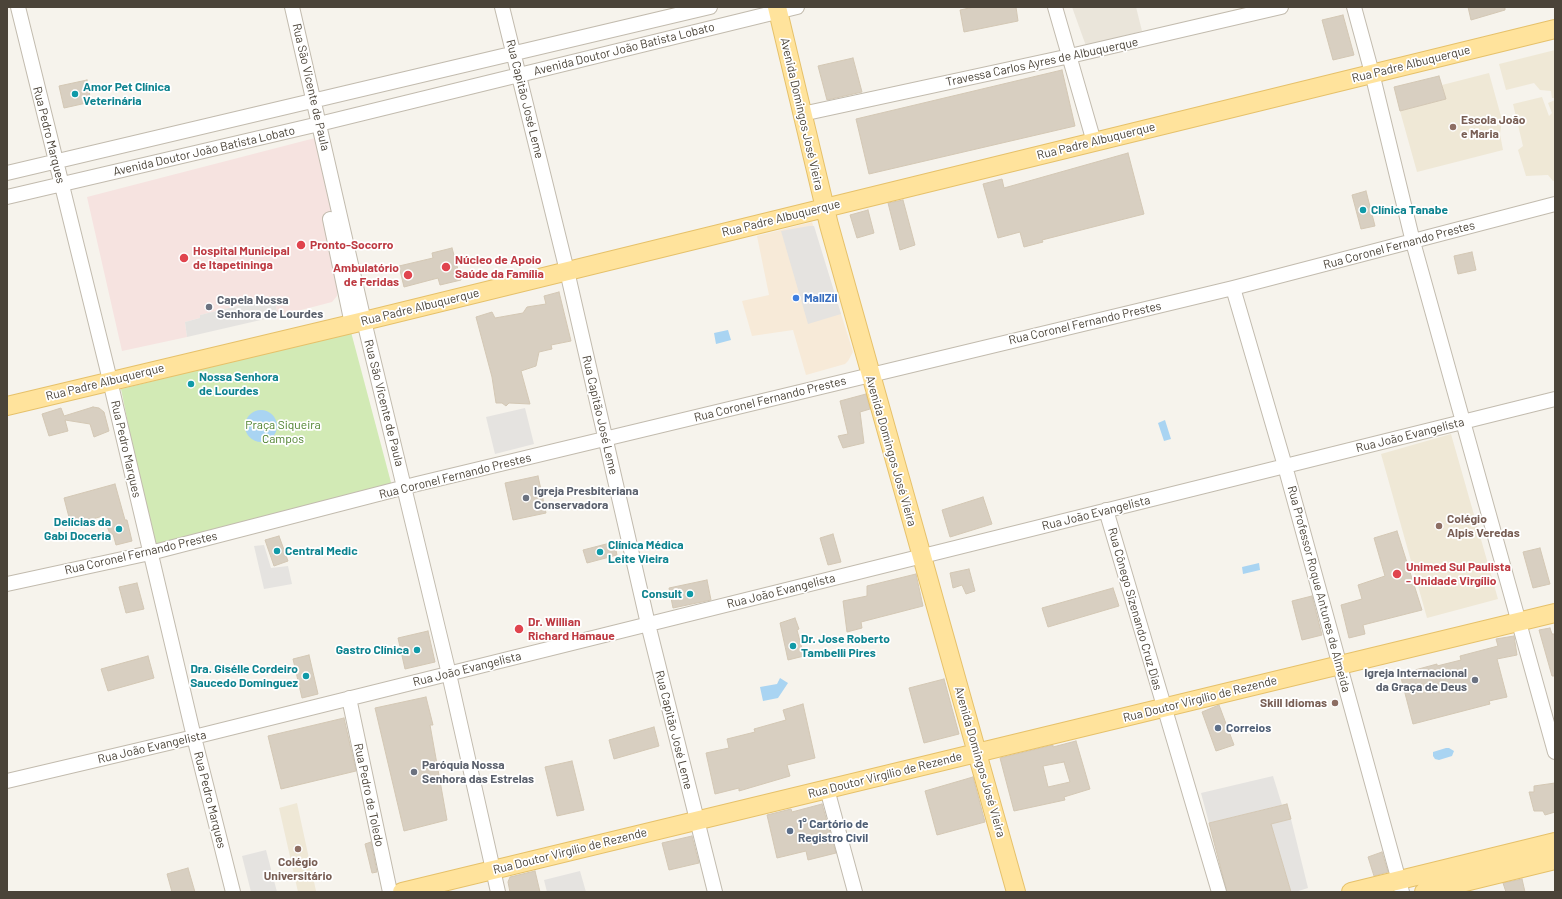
<!DOCTYPE html>
<html>
<head>
<meta charset="utf-8">
<style>
	body { margin:0 }
	#map { position:relative; width:1562px; height:899px; overflow:hidden; background:#f6f3ec; font-family:Barlow,sans-serif }
	canvas { display:block }
	.frame { position:absolute; inset:0; border:8px solid #4b4439; pointer-events:none }
</style>
</head>
<body>
<div id="map">
<canvas width="1562" height="899"></canvas>
<div class="frame"></div>
</div>
<script>
const context = document.querySelector('canvas').getContext('2d');
context.lineJoin = 'round';
function fill(path, color) {
  context.fillStyle = color;
  context.fill(path, 'evenodd');
}
function toPath(rows) {
  const path = new Path2D();
  for (const r of rows) {
    if (r.length === 3) {
      path.moveTo(r[0] + r[2], r[1]);
      path.arc(r[0], r[1], r[2], 0, 2 * Math.PI);
      continue;
    }
    path.moveTo(r[0], r[1]);
    for (let i = 2; i < r.length; i += 2) path.lineTo(r[i], r[i + 1]);
  }
  return path;
}
function strokePath(path, color, width, dash) {
  context.strokeStyle = color;
  context.lineWidth = width;
  context.lineCap = dash ? 'butt' : 'round';
  context.setLineDash(dash || []);
  context.stroke(path);
}
function label(font, color, halo, rows, align = 'center') {
  context.font = font + ' Barlow,sans-serif';
  context.lineWidth = 3.5;
  context.setLineDash([]);
  context.textBaseline = 'middle';
  context.strokeStyle = halo;
  context.fillStyle = color;
  for (const [text, x, y, turn = 0] of rows) {
    context.save();
    context.translate(x, y);
    context.rotate((+turn || 0) * Math.PI / 180);
    context.textAlign = isNaN(turn) ? turn : align;
    if (halo) context.strokeText(text, 0, 0);
    context.fillText(text, 0, 0);
    context.restore();
  }
}
const residential = toPath([
	[1072,7,1136,7,1142,31,1086,46]
]);
const commercial = toPath([
	[812,222,853,352,848,361,845,364,806,375,793,330,752,336,742,301,769,295,757,236]
]);
const education = toPath([
	[1555,50,1555,98,1552,98,1551,91,1540,90,1534,83,1506,90,1499,64],
	[1489,73,1502,120,1500,134,1503,150,1417,172,1400,111,1445,99,1442,85],
	[1542,97,1549,116,1552,113,1548,103,1555,100,1555,180,1553,181,1548,175,1526,176,1518,150,1523,146,1513,104],
	[1451,434,1498,599,1427,618,1381,454],
	[297,803,316,891,311,892,298,892,279,808]
]);
const medical = toPath([
	[315,138,344,271,338,286,337,296,332,302,278,316,274,297,200,315,200,318,185,322,187,337,122,351,87,197]
]);
const green = toPath([
	[351,332,393,490,153,547,121,389]
]);
const parking = toPath([
	[809,226,814,226,841,314,808,324,781,231],
	[274,297,278,316,187,337,185,322,200,318,200,315],
	[525,408,534,444,495,454,486,417],
	[264,545,271,568,288,566,292,584,264,589,254,546],
	[1273,776,1282,805,1209,823,1201,793],
	[1291,819,1308,888,1295,892,1291,892,1271,824],
	[266,850,277,892,251,892,242,856],
	[580,871,586,892,547,892,544,880]
]);
const water = toPath([
	[728,330,731,340,716,344,714,333],
	[261,426,16],
	[1165,420,1171,439,1164,441,1158,423],
	[1259,563,1260,570,1243,574,1242,567],
	[780,678,788,683,778,698,763,701,760,687,777,684],
	[1446,748,1449,748,1454,751,1452,756,1439,760,1435,759,1433,756,1433,752]
]);
const building = toPath([
	[974,7,1016,7,1018,21,964,32,960,10,974,7],
	[1468,7,1505,7,1505,10,1471,20,1468,7],
	[1343,15,1354,55,1333,60,1322,20,1343,15],
	[853,58,862,92,827,100,818,66,853,58],
	[1062,70,1075,126,869,174,856,119,1062,70],
	[1439,76,1446,99,1400,111,1394,87,1439,76],
	[87,80,91,102,64,108,59,86,87,80],
	[1128,153,1144,214,1042,240,1043,242,1024,247,1020,232,998,238,983,184,1002,179,1004,188,1128,153],
	[1366,191,1375,226,1361,229,1352,195,1366,191],
	[903,200,915,245,900,250,888,203,903,200],
	[868,210,874,233,857,238,850,215,868,210],
	[452,248,461,280,440,285,438,278,404,287,399,266,433,258,432,253,452,248],
	[1472,252,1476,270,1458,274,1454,256,1472,252],
	[559,292,571,341,551,345,552,349,539,352,536,366,521,371,530,404,509,403,506,406,502,403,496,403,492,377,476,317,492,312,495,318,523,313,527,307,546,304,544,296,559,292],
	[866,394,870,409,860,412,864,443,843,448,838,436,848,434,840,401,866,394],
	[93,407,99,408,104,412,109,431,94,437,90,424,65,420,68,431,49,436,42,414,61,408,64,416,93,407],
	[538,476,546,513,513,520,505,483,538,476],
	[115,484,125,520,127,520,132,541,116,545,113,534,110,534,103,516,71,525,64,498,115,484],
	[983,497,992,524,950,537,942,510,983,497],
	[1397,531,1422,610,1363,625,1365,634,1349,638,1341,605,1362,599,1358,585,1385,576,1374,538,1397,531],
	[833,534,841,562,828,565,820,538,833,534],
	[279,536,288,561,274,566,265,540,279,536],
	[614,542,617,555,587,563,583,550,614,542],
	[1540,548,1550,584,1533,588,1523,552,1540,548],
	[969,569,975,591,966,594,962,585,953,588,950,573,969,569],
	[916,574,923,606,861,622,862,628,847,632,843,601,867,596,867,586,916,574],
	[707,580,711,600,673,608,669,588,707,580],
	[137,583,144,609,126,613,119,587,137,583],
	[1113,588,1119,606,1048,627,1042,608,1113,588],
	[1312,596,1322,635,1302,640,1292,601,1312,596],
	[795,618,799,629,797,630,804,656,788,660,780,623,795,618],
	[1550,628,1552,634,1555,634,1555,676,1552,676,1539,630,1550,628],
	[428,631,435,662,405,669,398,638,428,631],
	[1514,636,1517,655,1497,659,1507,697,1489,701,1490,704,1413,724,1400,674,1437,664,1437,666,1461,660,1460,656,1498,646,1496,639,1514,636],
	[309,655,318,694,302,698,293,659,309,655],
	[148,656,154,678,108,691,101,669,148,656],
	[944,679,959,734,924,743,909,688,944,679],
	[426,697,433,725,430,725,447,820,404,831,375,708,426,697],
	[803,704,815,758,787,765,790,776,739,791,739,788,715,794,706,753,729,748,727,739,755,732,754,729,786,720,783,710,803,704],
	[1219,705,1234,745,1216,751,1202,712,1219,705],
	[344,718,356,771,281,789,268,736,344,718],
	[654,727,659,746,614,759,609,740,654,727],
	[1076,741,1090,789,1064,797,1065,800,1014,811,1000,758,1053,745,1053,747,1076,741],
	[1064,762,1070,782,1048,787,1043,766,1064,762],
	[572,761,584,810,557,816,545,767,572,761],
	[973,777,985,822,937,835,925,791,973,777],
	[1555,783,1555,812,1545,815,1543,811,1534,811,1529,792,1534,792,1534,786,1555,783],
	[822,804,836,853,808,860,806,851,777,858,767,815,791,809,792,812,822,804],
	[1287,804,1291,819,1271,824,1291,892,1227,892,1209,823,1287,804],
	[692,836,699,863,669,870,662,843,692,836],
	[371,842,377,872,372,873,365,844,371,842],
	[1382,852,1388,872,1374,876,1368,857,1382,852],
	[188,868,195,892,172,892,167,874,188,868],
	[535,871,540,892,510,892,508,882,510,877,535,871],
	[1522,879,1525,892,1506,892,1503,883,1522,879]
]);
const minor = toPath([
	[18,7,107,368,194,737,233,892],
	[292,7,364,321,449,674,498,892],
	[502,7,567,271,648,624,715,892],
	[1055,7,1094,142],
	[1354,7,1372,73,1413,242,1555,752],
	[802,114,1070,56,1281,7],
	[7,173,710,7],
	[7,197,319,124,797,7],
	[330,219,352,324],
	[1233,288,1285,466,1402,892],
	[1106,510,1219,892],
	[7,584,150,553,417,484,1233,288,1555,204],
	[349,698,390,892],
	[7,781,194,737,1555,399],
	[827,789,855,892]
]);
const major = toPath([
	[777,7,829,225,1016,892],
	[7,406,364,321,1555,29],
	[402,892,1555,613],
	[1351,892,1555,842],
	[1424,892,1555,860]
]);
const markers = [
	[75,94,4,"#0f9aa8"],
	[1453,127,4,"#8d6e63"],
	[1363,210,4,"#0f9aa8"],
	[301,245,5,"#e0444e"],
	[184,258,5,"#e0444e"],
	[446,267,5,"#e0444e"],
	[408,275,5,"#e0444e"],
	[796,298,4,"#3f7fe0"],
	[209,307,4,"#6b7280"],
	[191,384,4,"#0f9aa8"],
	[526,498,4,"#6b7280"],
	[1439,526,4,"#8d6e63"],
	[119,529,4,"#0f9aa8"],
	[277,551,4,"#0f9aa8"],
	[600,552,4,"#0f9aa8"],
	[1397,574,5,"#e0444e"],
	[690,594,4,"#0f9aa8"],
	[519,629,5,"#e0444e"],
	[793,646,4,"#0f9aa8"],
	[417,650,4,"#0f9aa8"],
	[306,676,4,"#0f9aa8"],
	[1475,680,4,"#6b7280"],
	[1335,703,4,"#8d6e63"],
	[1218,728,4,"#5c6f8a"],
	[414,772,4,"#6b7280"],
	[790,831,4,"#5c6f8a"],
	[298,849,4,"#8d6e63"]
];
const streetNames = [
	["Avenida Doutor João Batista Lobato",624,49,-14],
	["Travessa Carlos Ayres de Albuquerque",1042,62,-12],
	["Rua Padre Albuquerque",1411,64,-14],
	["Rua São Vicente de Paula",311,87,77],
	["Rua Capitão José Leme",525,99,76],
	["Avenida Domingos José Vieira",802,114,77],
	["Rua Pedro Marques",49,135,76],
	["Rua Padre Albuquerque",1096,141,-14],
	["Avenida Doutor João Batista Lobato",204,151,-13],
	["Rua Padre Albuquerque",781,218,-14],
	["Rua Coronel Fernando Prestes",1399,245,-15],
	["Rua Padre Albuquerque",420,307,-14],
	["Rua Coronel Fernando Prestes",1085,323,-13],
	["Rua Padre Albuquerque",105,382,-14],
	["Rua Coronel Fernando Prestes",770,399,-14],
	["Rua São Vicente de Paula",384,403,76],
	["Rua Capitão José Leme",600,415,77],
	["Rua João Evangelista",1410,435,-14],
	["Rua Pedro Marques",126,449,77],
	["Avenida Domingos José Vieira",891,451,74],
	["Rua Coronel Fernando Prestes",455,476,-14],
	["Rua João Evangelista",1096,513,-14],
	["Rua Coronel Fernando Prestes",141,553,-13],
	["Rua Professor Roque Antunes de Almeida",1319,589,75],
	["Rua João Evangelista",781,591,-14],
	["Rua Cônego Sizenando Cruz Dias",1135,609,74],
	["Rua João Evangelista",467,669,-14],
	["Rua Doutor Virgílio de Rezende",1200,699,-14],
	["Rua Capitão José Leme",674,730,76],
	["Rua João Evangelista",152,747,-13],
	["Avenida Domingos José Vieira",980,762,74],
	["Rua Doutor Virgílio de Rezende",885,775,-14],
	["Rua Pedro de Toledo",369,795,78],
	["Rua Pedro Marques",210,800,76],
	["Rua Doutor Virgílio de Rezende",570,851,-14]
];
const cultureNames = [
	["Amor Pet Clínica",83,87],
	["Veterinária",83,101],
	["Clínica Tanabe",1371,210],
	["Nossa Senhora",199,377],
	["de Lourdes",199,391],
	["Delícias da",111,522,"right"],
	["Gabi Doceria",111,536,"right"],
	["Clínica Médica",608,545],
	["Leite Vieira",608,559],
	["Central Medic",285,551],
	["Consult",682,594,"right"],
	["Dr. Jose Roberto",801,639],
	["Tambelli Pires",801,653],
	["Gastro Clínica",409,650,"right"],
	["Dra. Gisélle Cordeiro",298,669,"right"],
	["Saucedo Dominguez",298,683,"right"]
];
const educationNames = [
	["Escola João",1461,120],
	["e Maria",1461,134],
	["Colégio",1447,519],
	["Alpis Veredas",1447,533],
	["Skill Idiomas",1327,703,"right"],
	["Colégio",298,862,"center"],
	["Universitário",298,876,"center"]
];
const healthNames = [
	["Pronto-Socorro",310,245],
	["Hospital Municipal",193,251],
	["de Itapetininga",193,265],
	["Núcleo de Apoio",455,260],
	["Saúde da Família",455,274],
	["Ambulatório",399,268,"right"],
	["de Feridas",399,282,"right"],
	["Unimed Sul Paulista",1406,567],
	["- Unidade Virgílio",1406,581],
	["Dr. Willian",528,622],
	["Richard Hamaue",528,636]
];
const shopNames = [
	["MallZil",804,298]
];
const worshipNames = [
	["Capela Nossa",217,300],
	["Senhora de Lourdes",217,314],
	["Igreja Presbiteriana",534,491],
	["Conservadora",534,505],
	["Igreja Internacional",1467,673,"right"],
	["da Graça de Deus",1467,687,"right"],
	["Paróquia Nossa",422,765],
	["Senhora das Estrelas",422,779]
];
const parkNames = [
	["Praça Siqueira",283,425],
	["Campos",283,439]
];
const serviceNames = [
	["Correios",1226,728],
	["1° Cartório de",798,824],
	["Registro Civil",798,838]
];
fill(residential, '#eae5da');
fill(commercial, '#f7ead8');
fill(education, '#efe8d6');
fill(medical, '#f6e3e0');
fill(green, '#d2eab5');
fill(parking, '#e5e3e0');
fill(water, '#a9d4f2');
fill(building, '#d8cfc1');
strokePath(building, '#d3c7b4', 1);
strokePath(minor, '#c2bbae', 16);
strokePath(major, '#e6c16a', 20);
strokePath(minor, '#fff', 14);
strokePath(major, '#ffe39c', 18);
for (const [x, y, r, color] of markers) {
  const dot = new Path2D();
  dot.arc(x, y, r, 0, 2 * Math.PI);
  context.fillStyle = color;
  context.fill(dot);
  strokePath(dot, '#fff', 1.5);
}
label('12px', '#4b4439', '#fff', streetNames);
label('bold 12px', '#0d838f', '#fff', cultureNames, 'left');
label('bold 12px', '#785e54', '#fff', educationNames, 'left');
label('bold 12px', '#be3a42', '#fff', healthNames, 'left');
label('bold 12px', '#366cbe', '#fff', shopNames, 'left');
label('bold 12px', '#5b616d', '#fff', worshipNames, 'left');
label('12px', '#4a7f2a', '#fff', parkNames);
label('bold 12px', '#4e5e75', '#fff', serviceNames, 'left');
</script>
</body>
</html>
